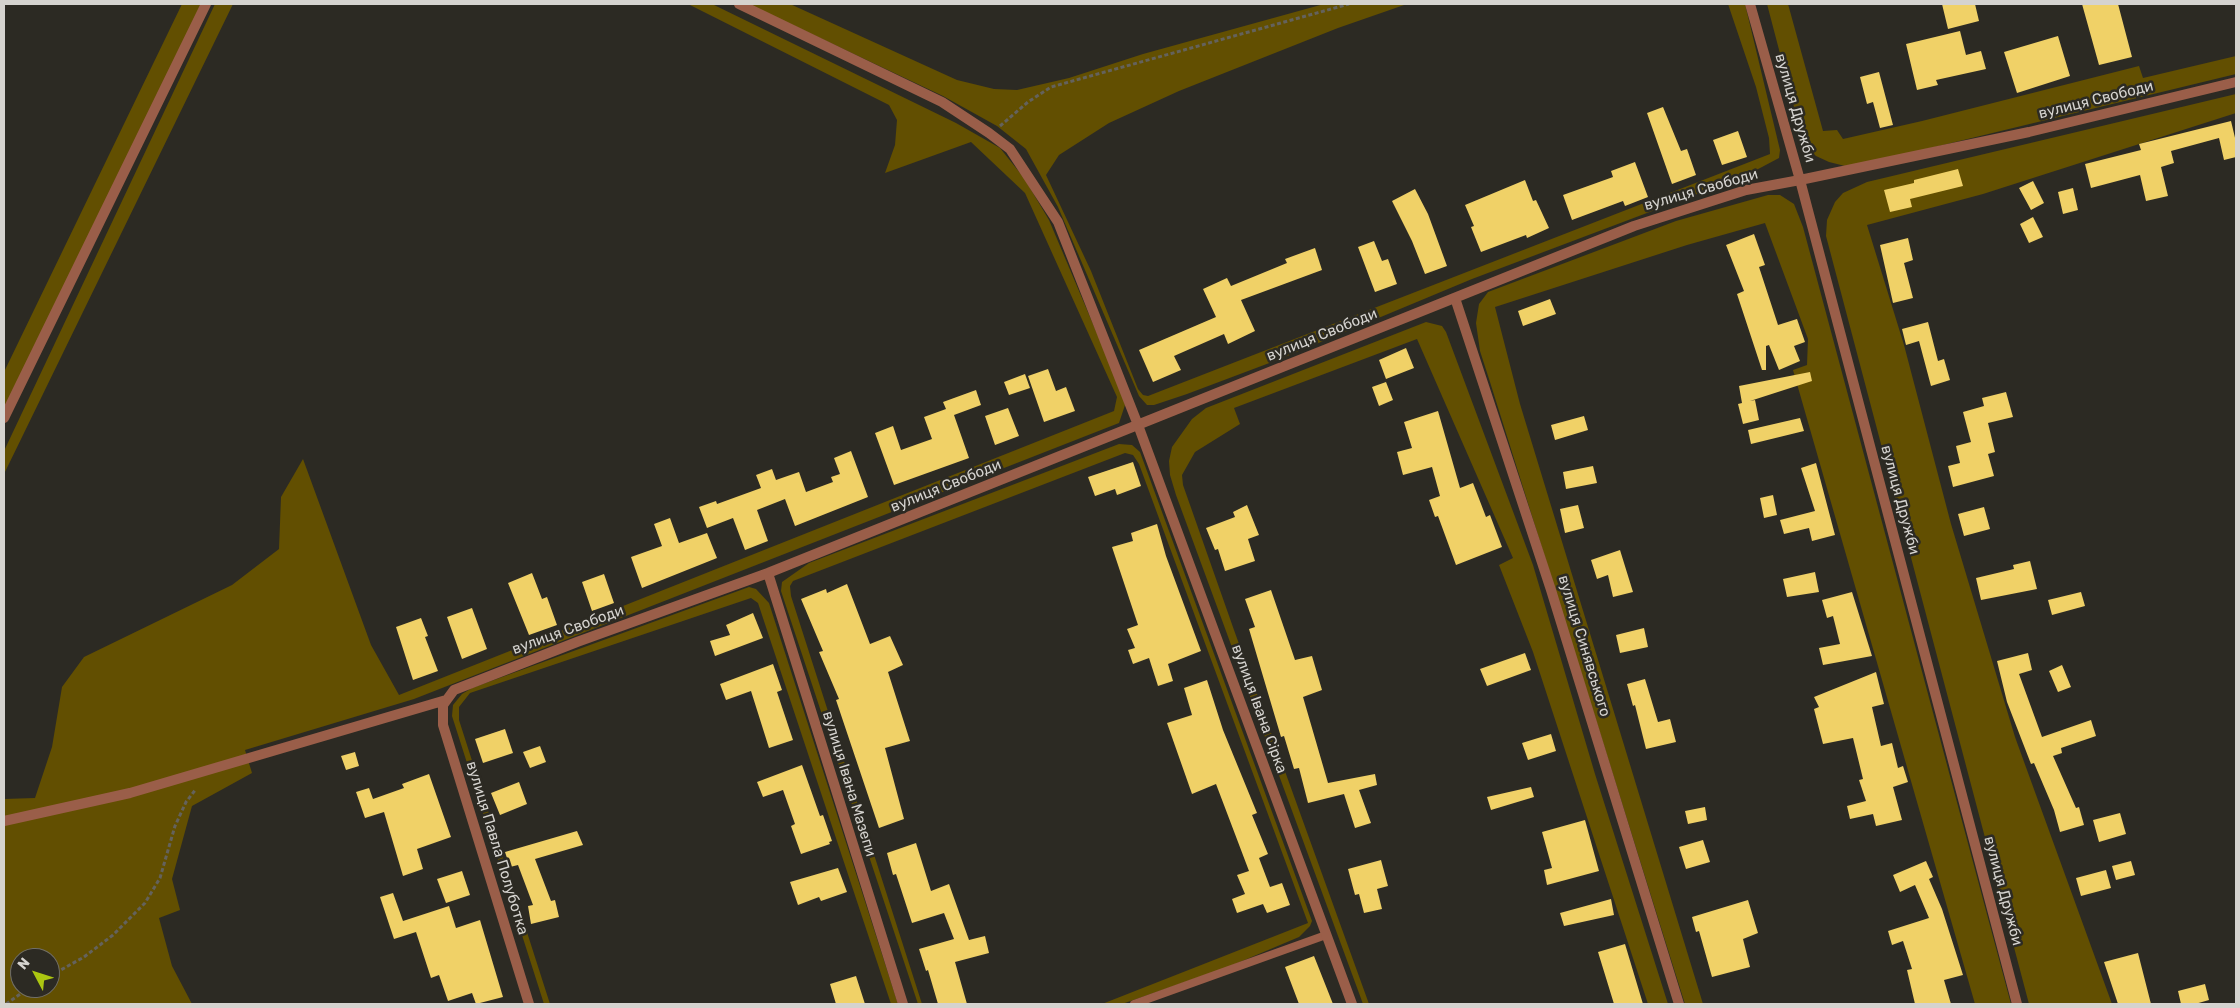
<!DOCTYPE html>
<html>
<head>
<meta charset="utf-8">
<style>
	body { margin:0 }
	#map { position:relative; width:2240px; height:1008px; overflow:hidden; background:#2c2a23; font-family:Rubik,sans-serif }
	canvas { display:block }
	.frame { position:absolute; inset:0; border:5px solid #d5d3cf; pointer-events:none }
	.north { position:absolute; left:10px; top:948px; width:50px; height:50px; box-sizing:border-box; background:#2c2a23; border:1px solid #706e68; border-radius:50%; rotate:310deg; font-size:14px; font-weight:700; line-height:20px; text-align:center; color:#d5d3cf }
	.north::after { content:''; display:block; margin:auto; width:18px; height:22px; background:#acc611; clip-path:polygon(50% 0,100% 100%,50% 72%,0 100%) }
</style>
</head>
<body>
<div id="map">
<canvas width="2240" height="1008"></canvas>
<div class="frame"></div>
<div class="north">N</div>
</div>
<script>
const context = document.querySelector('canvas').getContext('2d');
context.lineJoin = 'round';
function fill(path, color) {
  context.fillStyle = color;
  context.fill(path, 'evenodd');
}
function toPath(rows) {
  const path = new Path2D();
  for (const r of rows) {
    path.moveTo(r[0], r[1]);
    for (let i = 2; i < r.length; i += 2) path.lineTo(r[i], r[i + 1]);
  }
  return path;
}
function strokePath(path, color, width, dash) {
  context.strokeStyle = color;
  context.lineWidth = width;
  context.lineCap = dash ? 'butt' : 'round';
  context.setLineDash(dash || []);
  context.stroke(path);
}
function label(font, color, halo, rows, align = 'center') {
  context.font = font + ' Rubik,sans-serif';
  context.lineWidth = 5;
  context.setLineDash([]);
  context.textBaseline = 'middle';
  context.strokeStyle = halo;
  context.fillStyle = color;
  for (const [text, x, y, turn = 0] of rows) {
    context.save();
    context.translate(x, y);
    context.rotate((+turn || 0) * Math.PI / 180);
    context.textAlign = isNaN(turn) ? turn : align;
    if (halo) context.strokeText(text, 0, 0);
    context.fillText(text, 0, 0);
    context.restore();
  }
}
const green = toPath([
	[182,4,202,4,4,410,4,372],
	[215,4,233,4,4,474,4,451],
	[688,4,712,4,956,123,1000,148,1024,178,1049,220,1123,395,1125,405,1119,423,414,699,245,750,252,773,192,806,172,879,180,910,159,918,172,966,192,1004,4,1004,4,799,35,798,52,747,62,687,84,657,232,585,279,549,281,497,303,459,371,645,399,695,1114,411,1117,397,1025,193,971,142,885,173,895,145,897,120,889,105],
	[20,958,50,958,50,988,20,988],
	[748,4,790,4,957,80,994,89,1017,90,1069,78,1143,54,1324,4,1407,4,1338,28,1179,91,1109,123,1059,155,1046,175,1091,271,1138,389,1143,395,1148,396,1770,154,1769,138,1756,87,1728,4,1745,4,1780,150,1779,158,1745,176,1472,279,1280,359,1187,394,1154,405,1147,405,1139,396,1058,207,1026,149,997,126,943,96],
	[1767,4,1788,4,1823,131,1837,130,1843,139,1922,121,2139,66,2143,78,2236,56,2236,74,1881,160,1845,166,1829,162,1816,156,1804,145],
	[2236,94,2236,113,1983,194,1867,225,1904,345,1951,524,2015,737,2112,1004,2029,1004,1826,236,1827,220,1835,202,1843,193,1867,182],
	[1768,195,1780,195,1794,204,1803,227,2011,1004,1975,1004,1793,370,1807,365,1808,339,1765,223,1687,245,1495,307,1520,404,1703,1004,1685,1004,1490,382,1480,351,1476,323,1479,304,1488,292,1676,221],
	[1426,322,1442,326,1446,332,1533,565,1595,774,1668,1004,1648,1004,1533,652,1499,565,1513,558,1417,339,1234,408,1240,424,1195,452,1182,475,1183,485,1234,630,1369,1004,1363,1004,1176,495,1170,475,1169,461,1172,447,1192,419,1206,408],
	[1119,444,1132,445,1140,452,1312,921,1310,926,1299,937,1228,967,1122,1004,1102,1004,1308,923,1139,464,1133,455,1125,453,793,581,790,586,791,596,922,1004,918,1004,781,591,782,582,809,563],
	[749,587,756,589,769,603,898,1004,891,1004,758,603,751,598,470,693,459,707,459,720,550,1004,544,1004,452,716,453,705,462,694,472,688]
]);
const building = toPath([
	[1942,4,1975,4,1979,21,1948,29],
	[2082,4,2118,4,2132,57,2099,65],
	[1960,31,1966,55,1981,51,1986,69,1936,80,1938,85,1917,90,1906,44],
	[2058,36,2070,76,2017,93,2004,52],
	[1879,72,1893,125,1880,128,1873,102,1867,104,1860,77],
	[1663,107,1681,151,1687,149,1696,175,1672,184,1647,113],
	[2231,121,2236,142,2236,157,2224,160,2219,138,2171,151,2174,163,2161,167,2168,196,2146,201,2140,175,2091,188,2085,164,2141,150,2139,144],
	[1738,131,1747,157,1722,165,1713,140],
	[1635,162,1648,197,1625,206,1623,201,1572,220,1563,195,1613,177,1611,171],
	[1958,169,1963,186,1910,199,1912,207,1890,212,1884,190,1914,183,1914,180],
	[1525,180,1533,201,1536,200,1549,228,1527,238,1526,235,1481,252,1471,227,1474,226,1465,205],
	[2033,181,2044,203,2031,210,2019,188],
	[2073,188,2078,210,2063,214,2058,192],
	[1415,189,1428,214,1447,266,1425,274,1412,241,1392,201],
	[2033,217,2043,237,2029,243,2020,224],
	[1754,234,1765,265,1759,267,1778,325,1797,319,1805,342,1794,346,1800,361,1779,370,1769,345,1766,346,1766,370,1762,370,1737,294,1744,291,1726,245],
	[1908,238,1913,260,1904,263,1913,298,1893,303,1880,245],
	[1374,241,1382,261,1388,259,1397,284,1375,292,1358,247],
	[1315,248,1322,270,1241,300,1255,331,1228,344,1224,334,1174,356,1181,370,1153,382,1139,350,1216,317,1203,289,1227,278,1231,286,1287,263,1285,259],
	[1550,299,1556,314,1523,326,1518,311],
	[1928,322,1938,361,1944,359,1950,380,1931,386,1919,341,1906,345,1902,329],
	[1406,348,1414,368,1386,379,1379,360],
	[1048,369,1056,391,1066,387,1075,411,1044,422,1028,376],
	[1810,372,1812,381,1750,401,1755,400,1759,420,1743,424,1738,404,1742,403,1739,386],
	[1025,374,1030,388,1009,395,1004,382],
	[1386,382,1393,400,1379,406,1372,387],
	[976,390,981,405,954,415,969,458,894,485,875,433,893,426,901,450,932,439,924,417,946,409,943,402],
	[2006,392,2013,417,1988,423,1995,452,1988,454,1994,476,1953,487,1948,466,1960,463,1956,446,1971,442,1963,412,1984,406,1982,398],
	[1008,408,1019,436,995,445,985,416],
	[1438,411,1460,488,1473,483,1486,517,1490,515,1502,547,1456,565,1438,516,1435,517,1429,500,1440,496,1432,467,1403,475,1397,452,1412,448,1404,422],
	[1584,416,1588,430,1555,440,1551,425],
	[1800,418,1804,431,1751,444,1748,430],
	[851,451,868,497,795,526,785,499,757,510,768,541,745,550,733,518,707,528,699,507,716,501,717,504,761,488,756,475,772,469,776,480,799,472,806,492,833,482,831,477,840,474,834,458],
	[1133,462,1141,486,1117,495,1115,489,1095,496,1088,477],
	[1816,463,1835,535,1812,541,1809,528,1784,534,1780,520,1815,511,1801,468],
	[1593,466,1597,483,1566,489,1563,472],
	[1773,495,1777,515,1764,518,1760,498],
	[1247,505,1259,535,1248,539,1255,561,1225,571,1218,549,1215,550,1206,528,1235,517,1233,512],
	[1578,505,1584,528,1565,533,1560,509],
	[1984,507,1990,529,1964,536,1958,514],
	[670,518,679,543,707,533,717,558,642,588,631,557,662,546,654,524],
	[1157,524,1166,556,1201,651,1168,664,1173,681,1158,686,1149,658,1133,664,1128,650,1135,648,1127,629,1138,625,1112,547,1133,541,1131,533],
	[1620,550,1633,592,1613,597,1608,575,1597,579,1591,560],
	[2030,561,2037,589,1981,600,1976,578,2014,569,2013,565],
	[1815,572,1819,592,1787,597,1783,579],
	[532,573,542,599,547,597,557,625,529,635,508,583],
	[604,574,614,603,592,611,582,582],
	[847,584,870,644,890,636,903,665,888,672,910,741,885,748,904,819,879,828,836,700,839,699,819,652,823,651,801,599,826,589,827,593],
	[1271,590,1295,660,1312,656,1322,690,1303,697,1328,783,1375,774,1377,785,1359,790,1371,823,1355,828,1344,794,1308,803,1299,768,1294,769,1284,736,1281,737,1249,629,1255,627,1245,599],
	[1852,592,1872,656,1823,665,1819,648,1840,644,1833,616,1827,618,1822,600],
	[2081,592,2085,606,2052,615,2048,600],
	[472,608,487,649,462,659,447,617],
	[753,613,763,638,715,656,710,641,730,635,726,625],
	[421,618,428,636,425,637,438,671,413,680,396,627],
	[1644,628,1648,647,1620,653,1616,635],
	[1525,653,1531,670,1487,686,1480,669],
	[2028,653,2032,670,2019,674,2042,737,2091,720,2096,736,2061,748,2062,753,2053,756,2076,808,2079,807,2084,825,2060,832,2054,810,2034,763,2031,764,2007,702,1997,661],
	[773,664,782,690,777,692,793,740,769,748,751,691,726,700,720,684],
	[2062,665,2071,687,2058,692,2049,671],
	[1876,672,1884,704,1872,707,1881,746,1892,743,1898,768,1903,766,1908,782,1893,787,1902,820,1876,826,1873,814,1850,819,1847,806,1866,801,1859,780,1863,779,1853,738,1823,744,1814,709,1819,707,1814,697],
	[1645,679,1658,722,1670,719,1676,742,1646,749,1635,705,1633,706,1627,684],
	[1207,680,1223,730,1257,813,1252,815,1268,854,1259,858,1270,887,1282,883,1290,905,1267,913,1263,904,1237,913,1232,899,1245,894,1237,875,1249,871,1216,784,1192,794,1167,723,1192,715,1184,688],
	[505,729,513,753,483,763,475,739],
	[1551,734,1556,751,1528,760,1522,743],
	[540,746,546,762,530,768,523,752],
	[355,752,359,766,346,770,341,756],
	[802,765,820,816,823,815,832,841,829,842,830,844,801,854,791,826,795,824,783,790,763,797,757,782],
	[429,774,451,837,417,849,423,869,403,876,384,812,365,818,356,792,369,788,373,799,404,788,402,784],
	[519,782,527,804,500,815,491,793],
	[1531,787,1534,797,1491,810,1487,797],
	[1705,807,1707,820,1688,824,1685,811],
	[2120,813,2126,834,2099,842,2093,820],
	[1585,820,1599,871,1547,885,1544,870,1552,868,1542,832],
	[577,831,583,845,535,859,551,901,555,900,559,917,531,924,528,906,533,905,518,865,510,867,505,852],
	[1703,840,1710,862,1686,869,1679,847],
	[916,843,931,891,949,884,969,940,985,936,989,953,955,962,967,1004,938,1004,928,970,926,971,919,949,954,939,944,913,912,923,896,874,893,875,887,853],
	[1381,860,1388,886,1377,889,1382,909,1364,913,1359,894,1355,895,1348,869],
	[1926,861,1933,877,1929,879,1942,909,1963,975,1944,980,1951,1004,1915,1004,1907,970,1912,969,1903,941,1892,945,1888,931,1929,918,1915,885,1900,892,1893,875],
	[2131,861,2135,875,2116,880,2112,866],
	[838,868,847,892,821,901,819,897,798,905,790,882],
	[2106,870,2111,888,2081,896,2076,878],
	[462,871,470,895,446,903,437,879],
	[393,893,403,921,449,906,456,928,480,920,503,997,476,1004,472,993,448,1001,439,975,431,978,416,932,394,939,380,897],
	[1611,899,1614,915,1564,926,1560,913],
	[1748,900,1758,933,1743,939,1750,967,1712,977,1699,931,1696,932,1692,917],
	[1625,944,1643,1004,1614,1004,1598,952],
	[2138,953,2151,1004,2118,1004,2104,962],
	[1314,956,1333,1004,1299,1004,1285,967],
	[856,976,865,1004,836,1004,830,984],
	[2205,984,2209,1000,2195,1004,2181,1004,2178,991]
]);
const path = toPath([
	[1000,126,1028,102,1051,87,1349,4],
	[50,976,84,957,113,935,145,903,160,878,175,826,186,802,196,789],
	[6,1004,29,988]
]);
const service = toPath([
	[1134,1004,1326,935]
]);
const minor = toPath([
	[739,4,942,102,989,133,1010,149,1058,222,1138,425,1352,1004],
	[1455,298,1551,590,1679,1004],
	[4,418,206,4],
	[768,573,903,1004],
	[4,821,130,793,446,700],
	[529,1004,443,725,443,705,454,690,577,642,768,573,1634,226,1746,190,1800,180]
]);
const tertiary = toPath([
	[1750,4,1800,180,2017,1004],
	[1800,180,2029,132,2236,82]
]);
const streetNames = [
	["вулиця Свободи",2096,100,-14],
	["вулиця Дружби",1795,108,74],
	["вулиця Свободи",1701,190,-16],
	["вулиця Свободи",1322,335,-22],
	["вулиця Свободи",946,486,-22],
	["вулиця Дружби",1900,500,75],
	["вулиця Свободи",568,630,-20],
	["вулиця Синявського",1584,646,73],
	["вулиця Івана Сірка",1259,709,70],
	["вулиця Івана Мазепи",849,784,73],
	["вулиця Павла Полуботка",497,848,73],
	["вулиця Дружби",2003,891,75]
];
fill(green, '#624f01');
fill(building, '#f0d167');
strokePath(path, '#64625c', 3, [4, 2.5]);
strokePath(service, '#9a5e49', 8);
strokePath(minor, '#9a5e49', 10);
strokePath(tertiary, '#9a5e49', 10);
label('15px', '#d5d3cf', '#2c2a23', streetNames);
</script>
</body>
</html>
